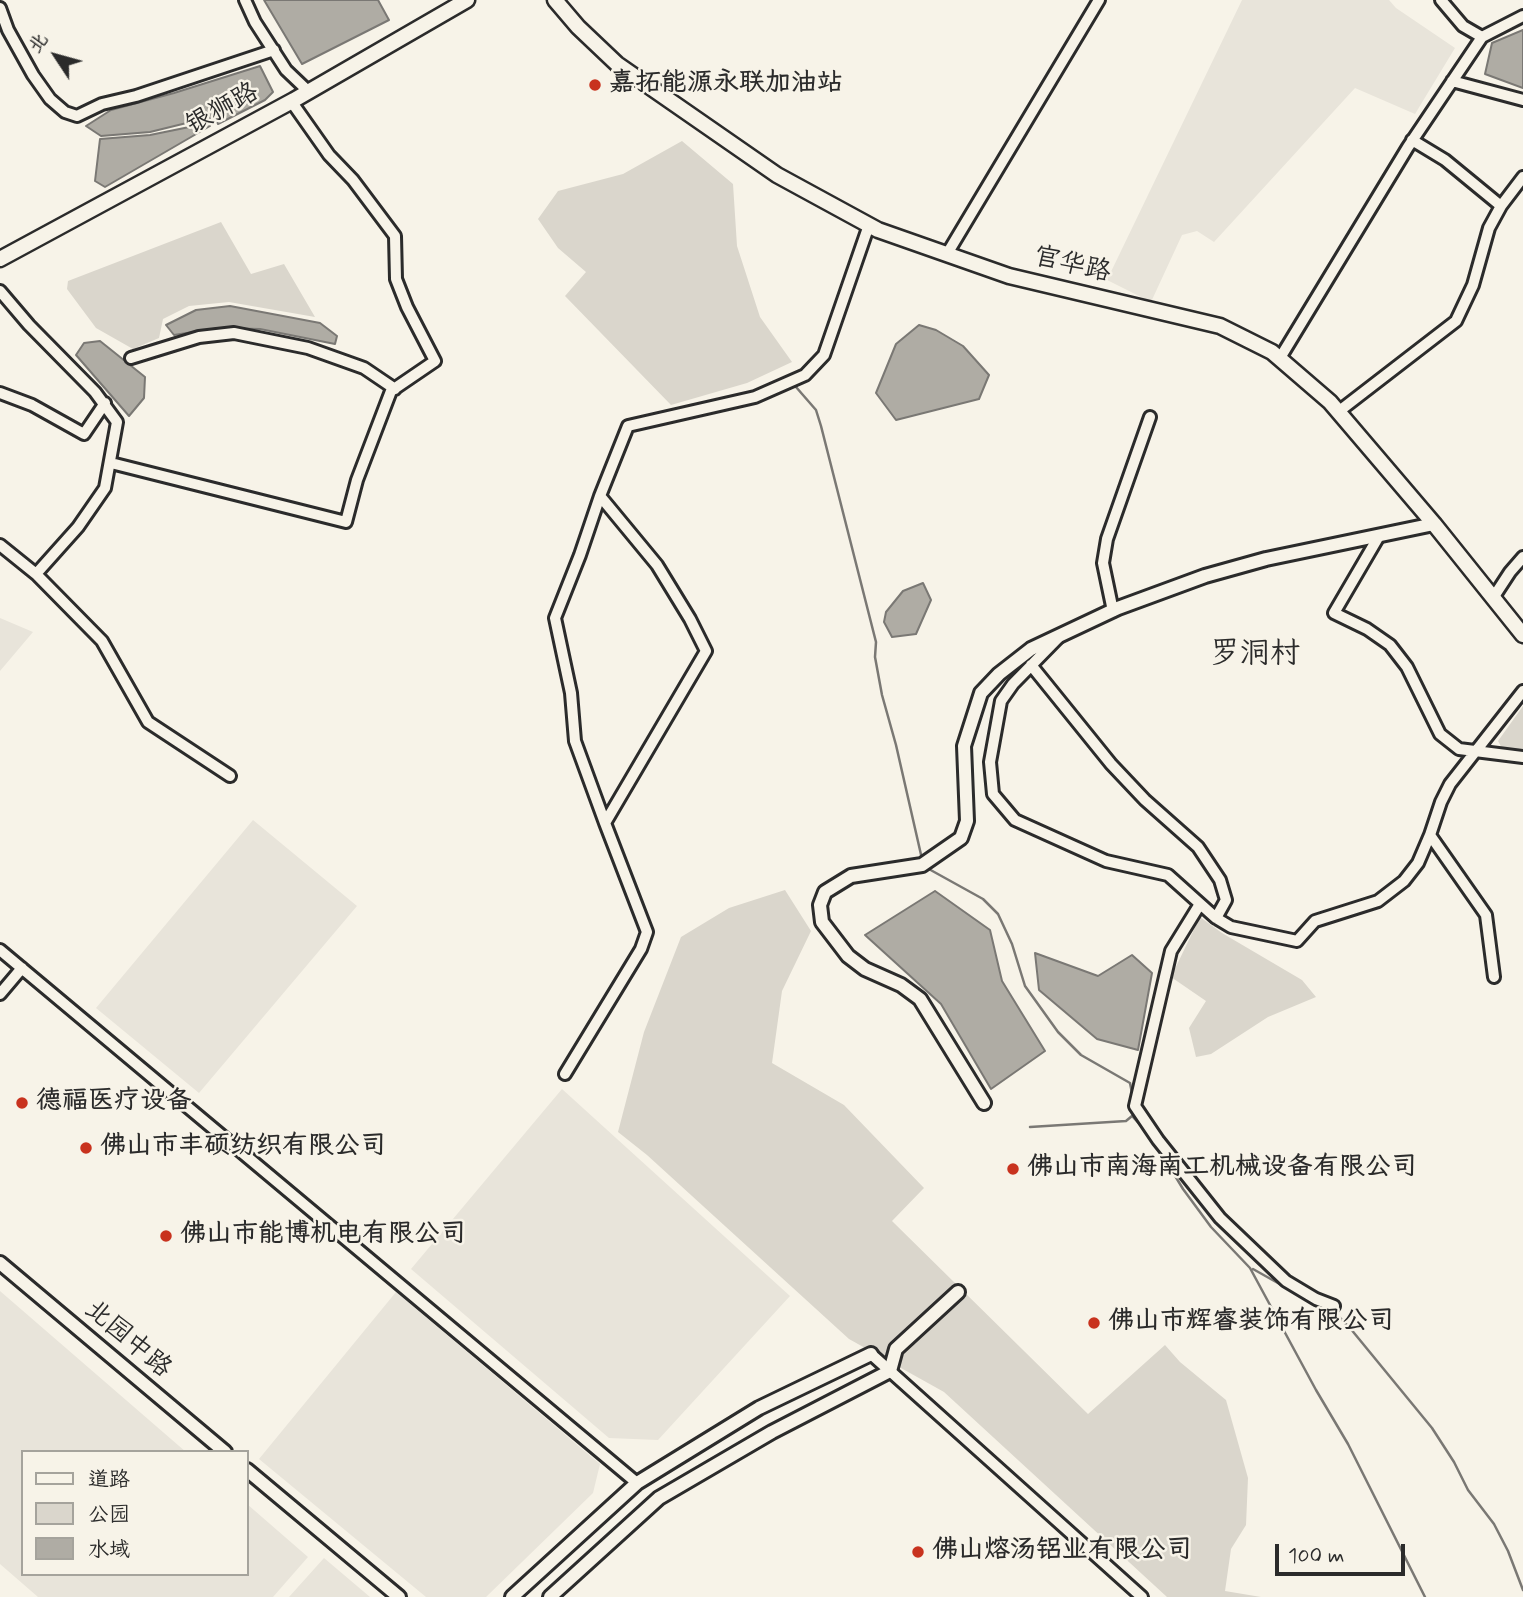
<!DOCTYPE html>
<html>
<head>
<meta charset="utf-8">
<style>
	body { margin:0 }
	#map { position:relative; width:1523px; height:1597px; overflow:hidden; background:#f7f3e8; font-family:Mynerve,"LXGW WenKai TC",sans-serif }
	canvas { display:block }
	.legend { position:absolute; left:21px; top:1450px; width:228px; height:126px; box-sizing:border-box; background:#f7f3e8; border:2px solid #a5a39c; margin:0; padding:9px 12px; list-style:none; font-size:21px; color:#2b2b2b }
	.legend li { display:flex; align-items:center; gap:14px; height:35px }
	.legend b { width:35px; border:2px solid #a5a39c }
	.north { position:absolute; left:21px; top:21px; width:70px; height:70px; -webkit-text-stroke:5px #f7f3e8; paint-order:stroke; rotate:306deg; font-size:19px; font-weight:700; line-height:28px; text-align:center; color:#2b2b2b }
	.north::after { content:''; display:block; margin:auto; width:24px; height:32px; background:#2b2b2b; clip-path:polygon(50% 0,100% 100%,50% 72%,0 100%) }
	.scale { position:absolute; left:1275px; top:1544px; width:130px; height:32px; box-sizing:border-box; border:4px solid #2b2b2b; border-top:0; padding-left:9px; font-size:21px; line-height:24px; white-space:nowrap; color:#2b2b2b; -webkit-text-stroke:5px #f7f3e8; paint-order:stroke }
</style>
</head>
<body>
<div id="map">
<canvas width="1523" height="1597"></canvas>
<ul class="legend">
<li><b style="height:9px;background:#f7f3e8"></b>道路</li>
<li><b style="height:19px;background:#dad6cc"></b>公园</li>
<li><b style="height:19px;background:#afaca4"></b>水域</li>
</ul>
<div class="north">北</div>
<div class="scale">100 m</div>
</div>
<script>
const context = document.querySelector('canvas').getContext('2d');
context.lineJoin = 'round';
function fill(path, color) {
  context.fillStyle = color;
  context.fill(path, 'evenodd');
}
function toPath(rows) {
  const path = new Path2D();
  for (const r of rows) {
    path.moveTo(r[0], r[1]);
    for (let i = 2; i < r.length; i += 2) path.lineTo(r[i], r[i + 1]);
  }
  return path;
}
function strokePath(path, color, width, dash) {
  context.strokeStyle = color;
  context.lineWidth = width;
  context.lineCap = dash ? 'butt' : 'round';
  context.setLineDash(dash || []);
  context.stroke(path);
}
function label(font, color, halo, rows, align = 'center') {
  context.font = font + ' Mynerve,"LXGW WenKai TC",sans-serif';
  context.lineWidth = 5;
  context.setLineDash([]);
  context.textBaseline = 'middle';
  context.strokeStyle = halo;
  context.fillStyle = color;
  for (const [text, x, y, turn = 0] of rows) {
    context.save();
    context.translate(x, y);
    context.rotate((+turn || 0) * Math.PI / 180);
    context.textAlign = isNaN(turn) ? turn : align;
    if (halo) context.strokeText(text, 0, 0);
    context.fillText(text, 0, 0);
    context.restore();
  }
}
const built = toPath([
	[1242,0,1389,0,1396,8,1455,48,1415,114,1355,88,1214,242,1197,231,1182,235,1151,302,1107,280],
	[0,618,33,632,0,671],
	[253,820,357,906,199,1093,96,1008],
	[562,1089,790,1296,658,1440,609,1438,411,1269],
	[0,1291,186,1452,23,1452,23,1574,247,1574,247,1504,308,1557,273,1597,38,1597,0,1564],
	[396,1292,600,1464,593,1493,486,1597,426,1597,259,1459],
	[324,1558,370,1597,289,1597]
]);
const green = toPath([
	[682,141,733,184,737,246,760,317,792,362,747,383,671,405,565,296,586,272,558,248,538,219,558,191,623,174],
	[221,222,251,274,284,264,315,317,229,302,189,306,163,319,159,338,133,349,96,328,67,289,68,281],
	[1523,706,1523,752,1503,750,1498,741],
	[785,890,811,931,782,991,772,1063,844,1105,924,1188,892,1221,1088,1414,1165,1345,1180,1362,1226,1400,1248,1478,1246,1525,1231,1549,1225,1591,1261,1597,1167,1597,944,1392,849,1339,647,1155,618,1132,644,1032,681,937,729,908],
	[1200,917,1222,933,1302,980,1316,997,1268,1017,1211,1054,1196,1057,1189,1028,1206,1001,1171,977]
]);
const water = toPath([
	[264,0,378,0,389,20,302,64,264,0],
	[1523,30,1523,88,1485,74,1492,43,1523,30],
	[260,66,273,92,265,100,218,124,215,119,207,118,150,132,101,136,86,126,111,110,174,93,260,66],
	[209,123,210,126,105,187,95,181,100,139,150,135,209,123],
	[230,306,320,323,337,336,335,344,260,329,219,328,174,335,166,325,196,310,230,306],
	[919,325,936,330,963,346,989,375,979,399,896,420,876,393,896,344,919,325],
	[100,341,145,377,144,398,129,416,76,355,84,343,100,341],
	[923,583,931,600,916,634,892,637,884,622,886,612,903,591,923,583],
	[935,891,990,930,1002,981,1045,1051,991,1089,941,1004,865,935,935,891],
	[1035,953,1098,976,1132,955,1152,973,1138,1050,1097,1039,1039,990,1035,953]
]);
const stream = toPath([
	[796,387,816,410,821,426,876,642,875,657,882,695,896,745,922,859],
	[927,868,983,899,998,914,1012,944,1025,986,1058,1032,1081,1055,1130,1083,1132,1093],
	[1030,1127,1126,1121,1132,1116,1146,1131],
	[1160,1151,1183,1189,1211,1227,1250,1268,1316,1390,1348,1444,1425,1597],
	[1253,1269,1308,1300],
	[1314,1304,1340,1318,1350,1328,1432,1428,1454,1462,1468,1490,1494,1524,1508,1551,1523,1590]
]);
const minor = toPath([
	[245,0,255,22,286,70,308,91],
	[1441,0,1463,26,1482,37],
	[0,8,8,30,33,75,50,99,65,112,77,116,102,104,136,96,274,50],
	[1452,81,1523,100],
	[1412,140,1445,160,1501,206],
	[947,254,1099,0],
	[0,291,29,325,95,392,117,422,105,488,78,527,36,574],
	[131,358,199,337,234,333,308,348,364,368,395,389],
	[1280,358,1408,147,1482,37,1523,16],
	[0,393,32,405,84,434,105,403],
	[1338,412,1456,321,1473,285,1489,228,1501,206,1523,177],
	[111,463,346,522,357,480,391,391,435,361,407,307,396,279,395,236,353,180,329,155,291,101],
	[600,496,580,555,555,618,571,693,575,741,605,823],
	[1379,536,1334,613,1367,629,1390,645,1407,667,1440,734,1459,749,1523,757],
	[0,545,36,574,102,641,148,722,230,776],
	[1493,598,1510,572,1523,557],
	[1113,611,1103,563,1107,539,1150,417],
	[1058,638,1013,684,1001,701,990,762,993,794,1015,820,1106,861,1168,875,1216,918],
	[1031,665,1111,764,1145,800,1198,847,1220,880,1226,900,1216,918,1231,927,1297,941,1315,921,1378,901,1404,881,1418,863,1430,835,1486,915,1494,977],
	[1430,835,1441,802,1450,784,1523,691],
	[1200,904,1171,951,1135,1106,1158,1140,1220,1218,1286,1281,1316,1299,1334,1306],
	[0,950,637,1483],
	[0,994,22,968],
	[565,1074,641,949,647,932,605,823,706,651,690,619,657,565,600,496,628,426,755,397,805,375,824,355,869,225],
	[871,1354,1142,1597]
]);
const tertiary = toPath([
	[984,1103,920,999,901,985,865,969,848,956,822,922,820,905,825,892,851,876,922,865,961,838,967,821,964,746,981,693,999,674,1031,649,1118,608,1205,576,1266,559,1434,524],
	[0,1263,225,1452],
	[247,1470,399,1597],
	[512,1597,637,1483,759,1408,871,1354],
	[550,1597,659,1498,772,1432,890,1371,896,1349,958,1292]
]);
const secondary = toPath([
	[555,0,578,27,617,64,777,175,878,230,1009,276,1220,326,1272,352,1330,402,1434,524,1523,635],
	[0,259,294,100,467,0]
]);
const markers = [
	[595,85,7,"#c8321e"],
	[22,1103,7,"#c8321e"],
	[86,1148,7,"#c8321e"],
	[1013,1169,7,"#c8321e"],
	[166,1236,7,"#c8321e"],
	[1094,1323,7,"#c8321e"],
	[918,1552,7,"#c8321e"]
];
const poiNames = [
	["嘉拓能源永联加油站",609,85],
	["德福医疗设备",36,1103],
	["佛山市丰硕纺织有限公司",100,1148],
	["佛山市南海南工机械设备有限公司",1027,1169],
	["佛山市能博机电有限公司",180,1236],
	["佛山市辉睿装饰有限公司",1108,1323],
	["佛山熔汤铝业有限公司",932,1552]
];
const streetNames = [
	["银狮路",223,110,-29],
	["官华路",1072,266,13],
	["北园中路",127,1340,40]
];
const quarterNames = [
	["罗洞村",1255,656]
];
fill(built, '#e8e4da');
fill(green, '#dad6cc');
fill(water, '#afaca4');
strokePath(water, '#7a7874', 2);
strokePath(stream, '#7a7874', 2.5);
strokePath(minor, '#2b2b2b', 16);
strokePath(tertiary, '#2b2b2b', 18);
strokePath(secondary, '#2b2b2b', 19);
strokePath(minor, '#f7f3e8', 10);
strokePath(tertiary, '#f7f3e8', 12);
strokePath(secondary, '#f7f3e8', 14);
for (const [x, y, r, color] of markers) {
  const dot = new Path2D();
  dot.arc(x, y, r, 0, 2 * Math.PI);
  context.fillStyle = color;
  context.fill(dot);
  strokePath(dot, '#f7f3e8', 2.5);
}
label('bold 26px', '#2b2b2b', '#f7f3e8', poiNames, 'left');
label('26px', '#2b2b2b', '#f7f3e8', streetNames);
label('30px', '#2b2b2b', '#f7f3e8', quarterNames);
</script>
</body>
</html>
